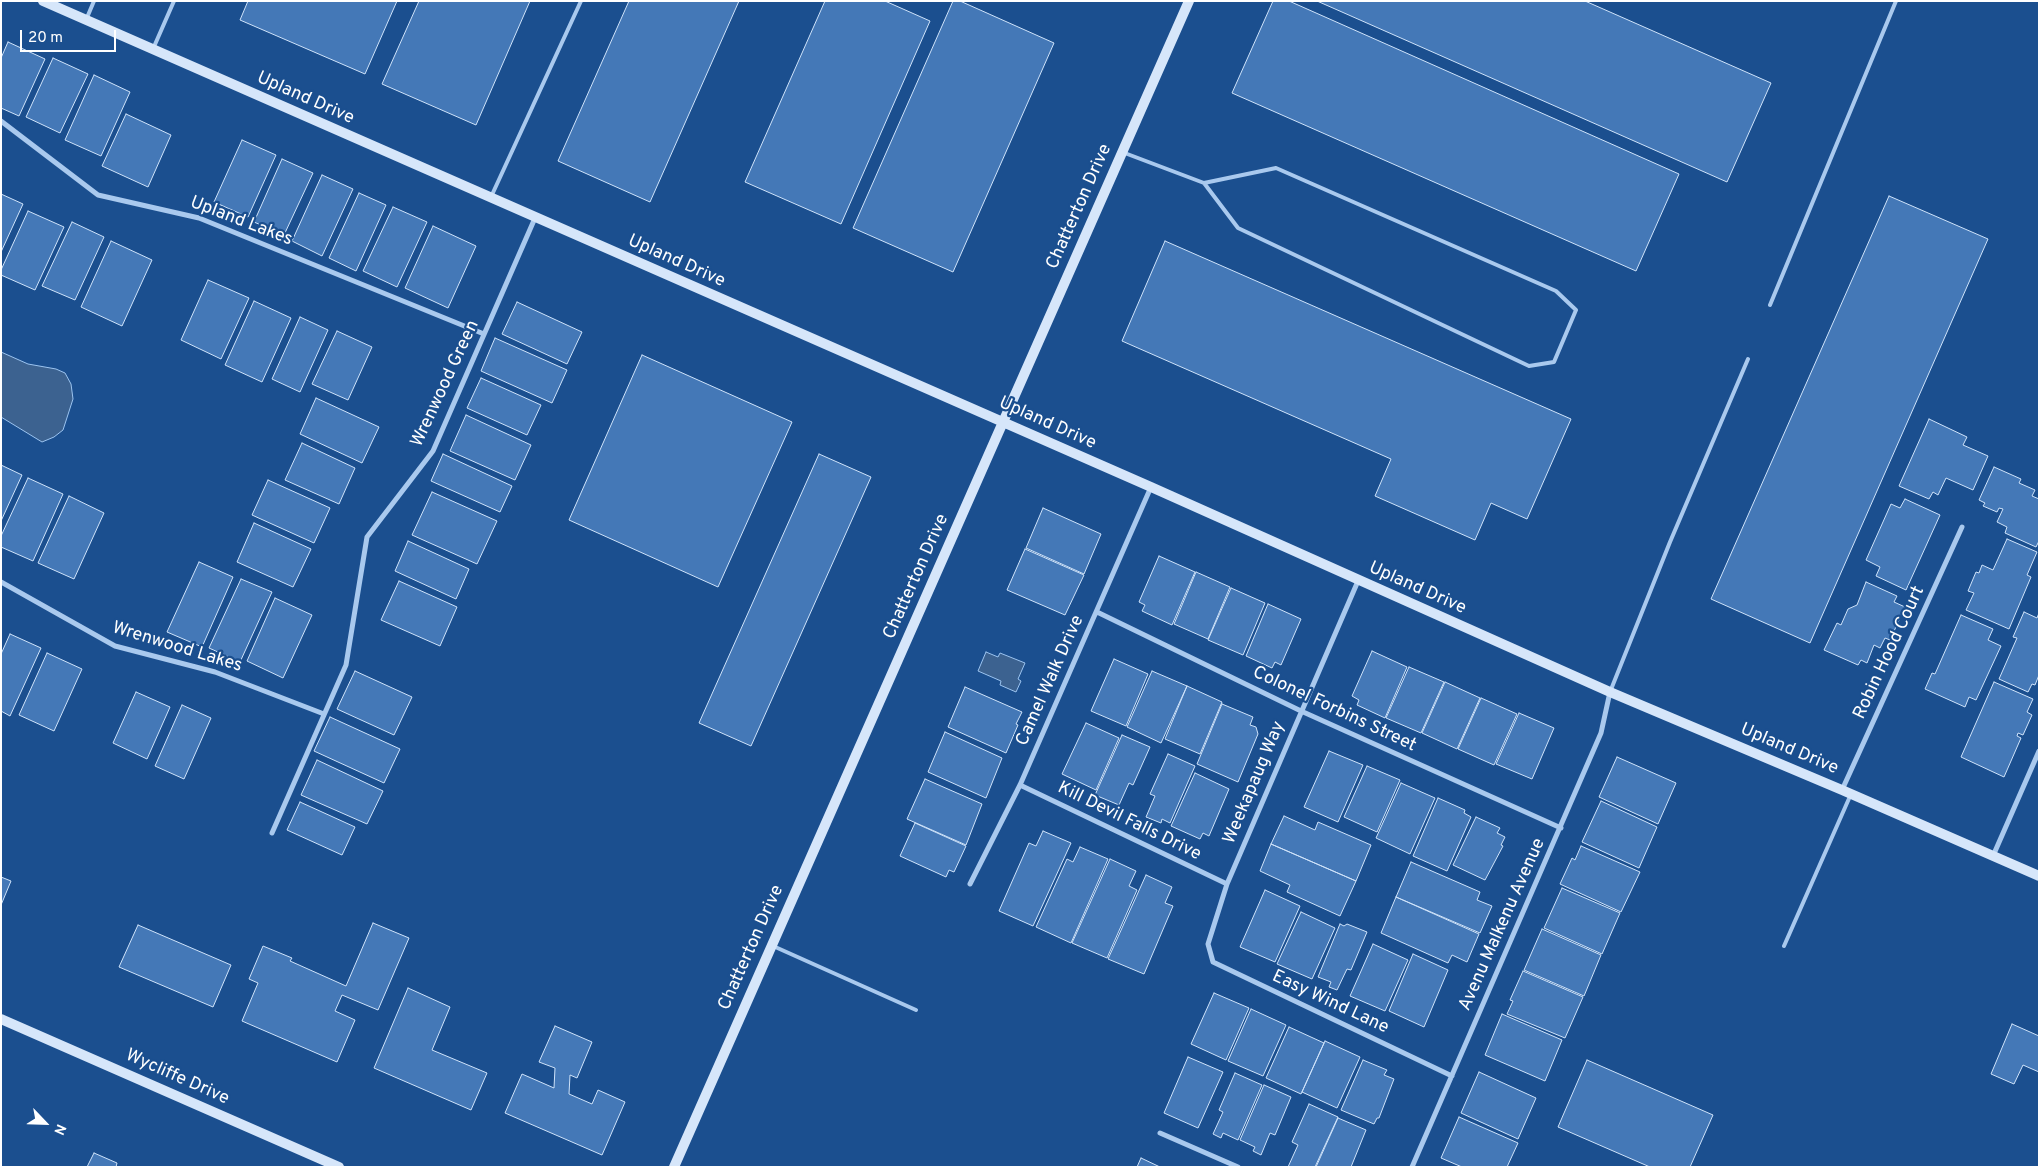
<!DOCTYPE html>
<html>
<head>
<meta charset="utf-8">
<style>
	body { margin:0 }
	#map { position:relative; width:2040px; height:1168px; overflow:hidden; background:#1b4f8f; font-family:Overpass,sans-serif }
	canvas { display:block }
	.frame { position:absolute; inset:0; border:2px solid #fff; pointer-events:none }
	.north { position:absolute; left:20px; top:1098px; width:50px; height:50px; -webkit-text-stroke:4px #1b4f8f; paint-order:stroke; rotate:114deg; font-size:14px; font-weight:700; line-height:20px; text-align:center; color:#fff }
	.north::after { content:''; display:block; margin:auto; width:18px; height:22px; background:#fff; clip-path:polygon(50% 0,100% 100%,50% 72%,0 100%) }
	.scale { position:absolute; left:20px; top:30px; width:96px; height:22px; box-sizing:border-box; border:2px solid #fff; border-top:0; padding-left:6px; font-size:15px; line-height:18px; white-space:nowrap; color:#fff; -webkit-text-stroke:4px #1b4f8f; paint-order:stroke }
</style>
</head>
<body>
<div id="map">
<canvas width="2040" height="1168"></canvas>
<div class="frame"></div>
<div class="north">N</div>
<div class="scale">20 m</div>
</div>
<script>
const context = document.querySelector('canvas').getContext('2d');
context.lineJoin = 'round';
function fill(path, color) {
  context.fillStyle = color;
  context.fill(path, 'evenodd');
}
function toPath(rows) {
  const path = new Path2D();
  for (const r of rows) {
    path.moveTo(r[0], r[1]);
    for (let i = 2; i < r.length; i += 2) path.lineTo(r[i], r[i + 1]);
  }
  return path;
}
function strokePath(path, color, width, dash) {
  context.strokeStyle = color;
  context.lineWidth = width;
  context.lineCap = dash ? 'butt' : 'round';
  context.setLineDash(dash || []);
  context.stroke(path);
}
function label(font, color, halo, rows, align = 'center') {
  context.font = font + ' Overpass,sans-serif';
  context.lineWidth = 4.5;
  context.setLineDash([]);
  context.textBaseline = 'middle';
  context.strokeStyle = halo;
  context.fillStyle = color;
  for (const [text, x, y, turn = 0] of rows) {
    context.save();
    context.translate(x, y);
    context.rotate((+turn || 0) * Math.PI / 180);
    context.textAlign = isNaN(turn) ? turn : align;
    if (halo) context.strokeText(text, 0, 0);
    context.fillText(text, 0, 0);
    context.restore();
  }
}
const water = toPath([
	[1,352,28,364,56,369,65,373,71,384,73,399,63,430,54,437,42,442,1,417,1,352],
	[986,652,998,657,1000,653,1025,663,1018,679,1021,681,1016,692,1000,685,1001,681,978,671,986,652]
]);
const building = toPath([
	[248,1,397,1,365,74,240,20,248,1],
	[419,1,530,1,476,125,382,84,419,1],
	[629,1,739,1,650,202,558,161,629,1],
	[825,1,885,1,930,21,841,224,745,182,825,1],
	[953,1,960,1,1054,43,953,272,853,228,953,1],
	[1273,1,1289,1,1679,174,1636,271,1232,93,1273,1],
	[1317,1,1585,1,1771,83,1727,182,1317,1],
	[8,42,45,59,19,116,1,108,1,58,8,42],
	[53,58,88,74,60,133,26,117,53,58],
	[94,75,130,92,101,156,65,140,94,75],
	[126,114,171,135,148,187,102,166,126,114],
	[242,140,276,155,248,217,214,202,242,140],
	[282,159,313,173,284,235,254,222,282,159],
	[322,175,353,189,322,256,292,241,322,175],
	[359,193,386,205,356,271,329,258,359,193],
	[1,194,23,204,1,252,1,194],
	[1889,196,1988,239,1810,643,1711,599,1889,196],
	[393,207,427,222,397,287,363,271,393,207],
	[28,211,64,227,35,290,1,275,1,270,28,211],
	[72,222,104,237,75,300,42,286,72,222],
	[433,226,476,246,448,308,405,288,433,226],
	[111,241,152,260,122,326,81,307,111,241],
	[1165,241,1571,419,1527,519,1491,503,1475,540,1375,496,1391,459,1122,341,1165,241],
	[208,280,249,298,221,359,181,340,208,280],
	[254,301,291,318,262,382,225,365,254,301],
	[517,302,582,332,567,364,502,334,517,302],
	[300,317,328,330,300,392,272,379,300,317],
	[337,331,372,347,348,400,312,384,337,331],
	[495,338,567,370,552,403,481,371,495,338],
	[642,355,792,422,718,587,569,520,642,355],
	[481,378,541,405,527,435,467,408,481,378],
	[316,398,379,427,362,463,300,434,316,398],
	[466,415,531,445,515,480,450,451,466,415],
	[1929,419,1967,437,1963,445,1988,456,1973,490,1946,478,1938,495,1933,492,1929,499,1899,486,1929,419],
	[302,443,355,468,339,504,285,480,302,443],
	[443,454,512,486,500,512,431,481,443,454],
	[819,454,871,477,751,746,699,723,819,454],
	[1,465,22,475,1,521,1,465],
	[1994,467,2021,479,2019,483,2035,490,2032,496,2039,499,2039,541,2036,547,2005,533,2007,527,1997,522,2003,509,1999,508,1997,512,1983,506,1985,503,1979,500,1994,467],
	[28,478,63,494,33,561,1,547,1,536,28,478],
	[268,480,330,508,314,543,252,515,268,480],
	[432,492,497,521,477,564,412,535,432,492],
	[69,496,104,513,74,579,38,563,69,496],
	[1905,499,1940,515,1906,590,1876,576,1880,567,1866,560,1891,504,1900,508,1905,499],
	[1043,508,1101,534,1084,574,1026,548,1043,508],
	[254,523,311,549,293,587,237,562,254,523],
	[2007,539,2037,552,2027,575,2031,577,2009,629,1966,610,1974,593,1968,591,1976,572,1979,573,1982,565,1993,570,2007,539],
	[408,541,469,569,456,599,395,571,408,541],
	[1025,549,1084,575,1065,615,1007,590,1025,549],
	[1159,556,1195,572,1172,625,1142,611,1145,605,1139,602,1159,556],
	[199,562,233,577,202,647,167,632,199,562],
	[1196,572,1230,587,1208,639,1174,624,1196,572],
	[241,579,272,592,240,662,209,648,241,579],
	[399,581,457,607,440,646,381,620,399,581],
	[1866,582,1897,596,1894,602,1905,607,1890,640,1885,638,1880,648,1874,645,1867,663,1861,660,1858,665,1824,650,1837,623,1841,625,1848,609,1857,605,1866,582],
	[1231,588,1265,603,1243,655,1208,640,1231,588],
	[275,598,312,615,283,678,247,661,275,598],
	[1268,604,1301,619,1281,665,1275,662,1272,668,1246,656,1268,604],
	[2024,612,2037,618,2039,613,2039,675,2035,685,2032,684,2028,692,1999,679,2017,638,2013,637,2024,612],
	[1961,615,1993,629,1988,640,2001,646,1976,700,1969,697,1965,707,1925,689,1932,673,1935,674,1961,615],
	[10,634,41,648,10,716,1,711,1,654,10,634],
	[1372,651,1407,667,1385,718,1357,705,1359,700,1352,696,1372,651],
	[47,653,82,669,54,731,19,715,47,653],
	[1114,659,1148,674,1126,726,1091,711,1114,659],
	[1409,667,1444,682,1421,733,1386,718,1409,667],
	[355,671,412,697,394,735,337,709,355,671],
	[1152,671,1187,686,1161,743,1127,727,1152,671],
	[1445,682,1480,698,1457,749,1422,733,1445,682],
	[1994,682,2033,699,2027,712,2032,715,2023,735,2018,733,2017,736,2021,738,2004,777,1961,757,1994,682],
	[1187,686,1222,702,1200,754,1165,739,1187,686],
	[965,687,1022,712,1016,724,1018,725,1006,753,948,727,965,687],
	[136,692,170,707,147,759,113,743,136,692],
	[1481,698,1517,714,1494,765,1458,749,1481,698],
	[1222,704,1253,717,1250,725,1256,727,1258,734,1238,782,1197,764,1222,704],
	[182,705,211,718,184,779,155,766,182,705],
	[1519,713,1554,728,1532,779,1496,764,1519,713],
	[330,717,400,749,384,783,314,751,330,717],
	[1086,723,1119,738,1096,790,1062,774,1086,723],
	[945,732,1002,758,986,798,928,772,945,732],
	[1122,735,1150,747,1133,785,1129,783,1119,805,1095,795,1122,735],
	[1329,751,1363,765,1338,822,1304,807,1329,751],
	[1168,754,1195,766,1170,823,1162,819,1161,823,1146,817,1155,796,1150,794,1168,754],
	[1617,757,1676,783,1658,824,1599,797,1617,757],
	[317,760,383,791,367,824,301,795,317,760],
	[1367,766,1400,780,1377,832,1344,817,1367,766],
	[1195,773,1229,789,1209,836,1203,833,1200,839,1171,826,1195,773],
	[925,779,982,804,966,845,907,819,925,779],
	[1401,783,1435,798,1410,854,1376,838,1401,783],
	[1438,798,1465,810,1464,813,1471,817,1447,871,1413,856,1438,798],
	[1601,801,1657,827,1639,868,1582,842,1601,801],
	[300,802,355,827,342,855,287,830,300,802],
	[1284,816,1315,830,1318,822,1371,845,1356,881,1271,844,1284,816],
	[1476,817,1500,828,1497,833,1505,837,1501,845,1503,846,1485,880,1453,865,1476,817],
	[915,823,966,846,954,872,949,870,946,877,900,856,915,823],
	[1043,831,1071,843,1033,926,999,911,1029,843,1036,846,1043,831],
	[1271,844,1356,881,1340,916,1287,892,1290,885,1260,871,1271,844],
	[1581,846,1640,872,1621,912,1560,884,1572,858,1575,860,1581,846],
	[1080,847,1108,859,1071,943,1036,927,1067,859,1073,862,1080,847],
	[1110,859,1136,871,1129,886,1137,890,1107,958,1072,943,1110,859],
	[1411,862,1480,892,1477,900,1492,906,1480,933,1396,897,1411,862],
	[1146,875,1172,887,1165,903,1173,906,1144,974,1108,959,1146,875],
	[1,877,11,881,1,905,1,877],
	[1562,888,1620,913,1602,954,1544,928,1562,888],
	[1265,890,1300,906,1275,962,1240,947,1265,890],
	[1396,897,1479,934,1467,962,1452,955,1448,963,1381,933,1396,897],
	[1301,912,1335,928,1312,979,1277,964,1301,912],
	[373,923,409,938,378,1010,342,995,335,1011,355,1020,337,1062,242,1021,258,983,249,979,263,946,292,958,290,961,346,986,373,923],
	[1340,924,1344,926,1347,924,1367,932,1351,970,1347,969,1337,990,1329,987,1331,982,1318,977,1340,924],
	[138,925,231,965,213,1007,119,967,138,925],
	[1542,929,1601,955,1584,996,1524,970,1542,929],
	[1373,944,1408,960,1385,1011,1350,996,1373,944],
	[1413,954,1448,970,1424,1027,1389,1011,1413,954],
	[1523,971,1583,997,1565,1038,1507,1014,1513,1001,1510,1000,1523,971],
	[408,988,450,1007,432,1050,487,1073,471,1110,374,1068,408,988],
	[1214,993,1249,1008,1226,1060,1191,1044,1214,993],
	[1251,1009,1286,1025,1263,1076,1228,1061,1251,1009],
	[1502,1014,1562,1040,1545,1081,1485,1055,1502,1014],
	[2012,1024,2039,1036,2039,1072,2023,1065,2014,1084,1991,1074,2012,1024],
	[555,1026,592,1042,577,1078,570,1075,569,1094,592,1104,598,1090,625,1102,602,1155,505,1113,522,1074,554,1088,555,1068,539,1062,555,1026],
	[1289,1027,1324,1043,1301,1094,1266,1078,1289,1027],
	[1325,1041,1360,1057,1337,1108,1302,1092,1325,1041],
	[1188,1057,1223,1072,1198,1128,1164,1113,1188,1057],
	[1363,1060,1387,1070,1384,1075,1394,1079,1379,1118,1377,1118,1374,1124,1341,1110,1363,1060],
	[1587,1060,1713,1115,1690,1167,1650,1167,1558,1127,1587,1060],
	[1479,1072,1536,1098,1518,1139,1461,1113,1479,1072],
	[1235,1073,1262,1085,1238,1140,1223,1133,1221,1138,1213,1134,1223,1112,1219,1110,1235,1073],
	[1264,1085,1291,1097,1275,1135,1270,1133,1261,1155,1253,1151,1255,1147,1240,1140,1264,1085],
	[1309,1104,1338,1117,1315,1167,1288,1167,1298,1145,1292,1142,1309,1104],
	[1459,1117,1518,1143,1507,1167,1462,1167,1441,1158,1459,1117],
	[1338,1118,1366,1130,1351,1167,1316,1167,1338,1118],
	[94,1153,117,1163,116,1167,87,1167,94,1153],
	[1141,1158,1160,1167,1137,1167,1141,1158]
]);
const lane = toPath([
	[86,20,94,1],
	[153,49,174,1],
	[1122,152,1204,183,1238,228,1529,366,1554,362,1576,310,1556,291,1276,168,1204,183],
	[491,197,581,1],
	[1770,305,1896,1],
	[1610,692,1670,542,1748,359],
	[773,946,916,1010],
	[1784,946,1851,794]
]);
const street = toPath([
	[1,121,98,195,199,218,484,334],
	[1358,581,1227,884,1208,944,1213,962,1452,1076],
	[1,582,115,646,215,672,324,714],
	[1097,612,1301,711,1561,828],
	[1020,785,1227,884],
	[1842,790,1962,527],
	[272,833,346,665,367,537,433,451,535,218],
	[1993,856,2039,751],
	[970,884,1020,785,1151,487],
	[1160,1133,1238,1167],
	[1412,1167,1601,733,1610,692]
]);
const secondary = toPath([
	[43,1,1151,487,1610,692,1842,790,2039,876],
	[1,1019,339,1167],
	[674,1167,1189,1]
]);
const streetNames = [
	["Upland Drive",305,99,24],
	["Chatterton Drive",1080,207,-66],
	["Upland Lakes",241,222,21],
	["Upland Drive",676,262,24],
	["Wrenwood Green",446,384,-65],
	["Upland Drive",1047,424,24],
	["Chatterton Drive",917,577,-66],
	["Upland Drive",1417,589,24],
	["Wrenwood Lakes",177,648,17],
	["Robin Hood Court",1890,653,-65],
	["Camel Walk Drive",1051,681,-66],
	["Colonel Forbins Street",1334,710,25],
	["Upland Drive",1789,750,23],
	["Weekapaug Way",1255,783,-67],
	["Kill Devil Falls Drive",1129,822,26],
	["Avenu Malkenu Avenue",1503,925,-66],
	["Chatterton Drive",752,948,-66],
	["Easy Wind Lane",1330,1003,25],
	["Wycliffe Drive",177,1078,24]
];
fill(water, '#3c6290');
strokePath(water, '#9cc4f0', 1);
fill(building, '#4478b7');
strokePath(building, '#cfe3fa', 1);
strokePath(lane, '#a9c9ee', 4);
strokePath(street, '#a9c9ee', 5);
strokePath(secondary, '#d6e6fa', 10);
label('18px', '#fff', '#1b4f8f', streetNames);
</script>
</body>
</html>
